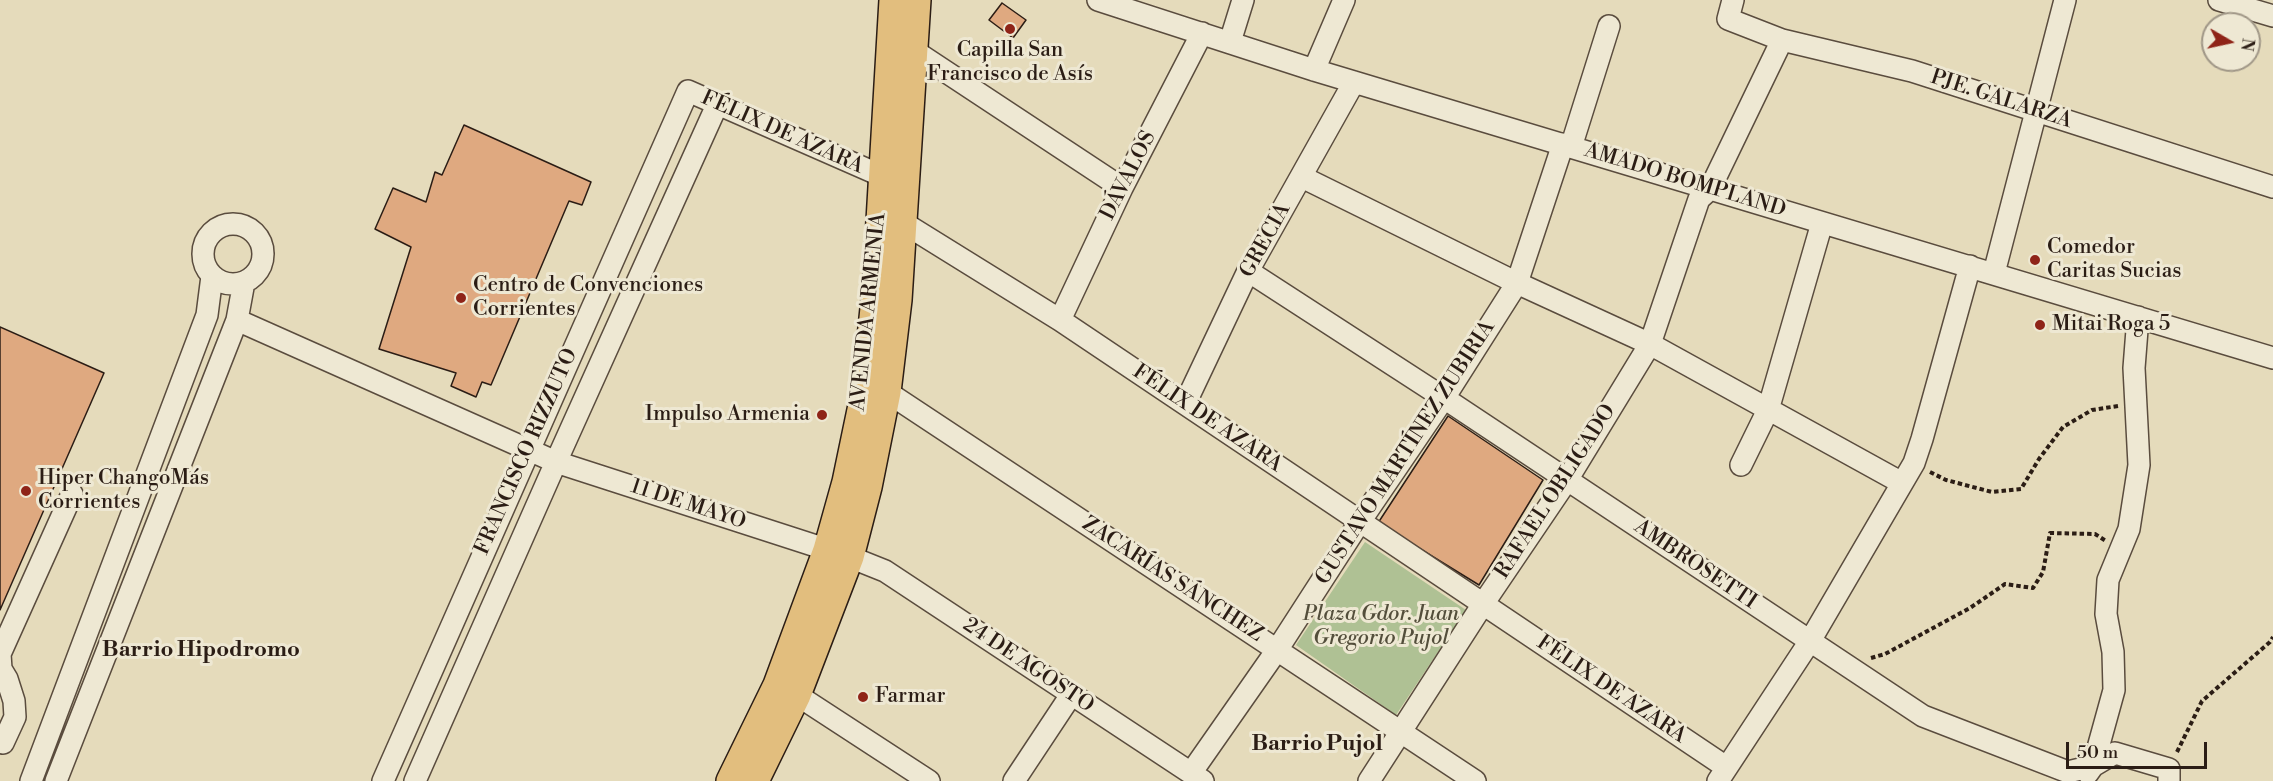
<!DOCTYPE html>
<html>
<head>
<meta charset="utf-8">
<style>
	body { margin:0 }
	#map { position:relative; width:2273px; height:781px; overflow:hidden; background:#e5dbbb; font-family:"Libre Bodoni",serif }
	canvas { display:block }
	.north { position:absolute; left:2201px; top:12px; width:60px; height:60px; box-sizing:border-box; background:#eee8d3; border:2px solid #a09787; border-radius:50%; rotate:99deg; font-size:16px; font-weight:700; line-height:24px; text-align:center; color:#2b1d15 }
	.north::after { content:''; display:block; margin:auto; width:21px; height:27px; background:#8f2418; clip-path:polygon(50% 0,100% 100%,50% 72%,0 100%) }
	.scale { position:absolute; left:2066px; top:742px; width:141px; height:27px; box-sizing:border-box; border:3px solid #2b1d15; border-top:0; padding-left:8px; font-size:18px; line-height:21px; white-space:nowrap; color:#2b1d15; -webkit-text-stroke:4px #eee8d3; paint-order:stroke }
</style>
</head>
<body>
<div id="map">
<canvas width="2273" height="781"></canvas>
<div class="north">N</div>
<div class="scale">50 m</div>
</div>
<script>
const context = document.querySelector('canvas').getContext('2d');
context.lineJoin = 'round';
function fill(path, color) {
  context.fillStyle = color;
  context.fill(path, 'evenodd');
}
function toPath(rows) {
  const path = new Path2D();
  for (const r of rows) {
    if (r.length === 3) {
      path.moveTo(r[0] + r[2], r[1]);
      path.arc(r[0], r[1], r[2], 0, 2 * Math.PI);
      continue;
    }
    path.moveTo(r[0], r[1]);
    for (let i = 2; i < r.length; i += 2) path.lineTo(r[i], r[i + 1]);
  }
  return path;
}
function strokePath(path, color, width, dash) {
  context.strokeStyle = color;
  context.lineWidth = width;
  context.lineCap = dash ? 'butt' : 'round';
  context.setLineDash(dash || []);
  context.stroke(path);
}
function label(font, color, halo, rows, align = 'center') {
  context.font = font + ' "Libre Bodoni",serif';
  context.lineWidth = 6;
  context.setLineDash([]);
  context.textBaseline = 'middle';
  context.strokeStyle = halo;
  context.fillStyle = color;
  for (const [text, x, y, turn = 0] of rows) {
    context.save();
    context.translate(x, y);
    context.rotate((+turn || 0) * Math.PI / 180);
    context.textAlign = isNaN(turn) ? turn : align;
    if (halo) context.strokeText(text, 0, 0);
    context.fillText(text, 0, 0);
    context.restore();
  }
}
const green = toPath([
	[1365,542,1466,610,1396,715,1296,645]
]);
const building = toPath([
	[1002,3,1026,20,1013,38,989,20,1002,3],
	[464,125,591,182,582,205,569,201,491,385,482,382,476,397,451,386,456,373,379,349,411,247,375,229,393,188,426,202,435,172,442,175,464,125],
	[0,327,104,373,0,610,0,327],
	[1448,416,1543,480,1479,585,1378,523,1448,416]
]);
const path = toPath([
	[1930,472,1946,480,1992,492,2021,489,2039,459,2063,427,2092,410,2118,406],
	[1871,658,1885,654,1970,608,2005,584,2033,588,2043,572,2050,533,2095,534,2106,541],
	[2177,752,2202,701,2270,642,2273,637]
]);
const minor = toPath([
	[1098,0,1314,70,2273,358],
	[1733,0,1728,19,1782,40,1912,71,2273,187],
	[2219,0,2273,16],
	[1230,42,1243,0],
	[903,50,913,50,1122,188],
	[1314,70,1344,0],
	[1571,147,1609,26],
	[1302,177,1517,283,1650,344,1902,483],
	[233,254,30],
	[1248,271,1444,398,1923,716,2068,772,2093,766,2115,753,2169,769,2169,781],
	[1994,273,2065,0],
	[237,320,556,462,850,557,885,571,1203,781],
	[1060,320,1122,188,1202,33],
	[873,388,887,392,1475,781],
	[1185,404,1248,271,1354,82],
	[1741,465,1768,410,1822,223],
	[783,688,797,695,929,781],
	[3,743,15,717,14,701,7,679,1,669,0,654,72,494],
	[1191,773,1277,650,1359,523,1444,398,1517,283,1563,144],
	[2088,773,2093,766,2114,690,2113,652,2106,614,2108,580,2129,529,2139,465,2134,368,2138,317],
	[31,781,207,315,212,276],
	[56,781,237,320,244,282],
	[383,781,688,91,882,176,902,222,1060,320,1726,767],
	[415,781,556,462,717,105],
	[1014,781,1071,695],
	[1369,781,1483,604,1567,480,1650,344,1699,199,1710,189,1782,40],
	[1718,781,1810,641,1914,463,1922,439,1970,266]
]);
const major = toPath([
	[730,781,777,685,827,550,846,482,866,386,876,289,893,0],
	[755,781,797,695,850,557,868,487,887,392,898,300,917,0]
]);
const markers = [
	[1010,29,6,"#8f2418"],
	[2035,260,6,"#8f2418"],
	[461,298,6,"#8f2418"],
	[2040,325,6,"#8f2418"],
	[822,415,6,"#8f2418"],
	[26,491,6,"#8f2418"],
	[863,697,6,"#8f2418"]
];
const poiNames = [
	["Capilla San",1010,51,"center"],
	["Francisco de Asís",1010,75,"center"],
	["Comedor",2047,248],
	["Caritas Sucias",2047,272],
	["Centro de Convenciones",473,286],
	["Corrientes",473,310],
	["Mitai Roga 5",2052,325],
	["Impulso Armenia",810,415,"right"],
	["Hiper ChangoMás",38,479],
	["Corrientes",38,503],
	["Farmar",875,697]
];
const streetNames = [
	["PJE. GALARZA",2001,100,18],
	["FÉLIX DE AZARA",782,133,24],
	["DÁVALOS",1129,176,-63],
	["AMADO BOMPLAND",1685,181,17],
	["GRECIA",1266,241,-61],
	["AVENIDA ARMENIA",869,312,-84],
	["FÉLIX DE AZARA",1207,419,34],
	["FRANCISCO RIZZUTO",527,452,-66],
	["GUSTAVO MARTÍNEZ ZUBIRIA",1406,453,-57],
	["RAFAEL OBLIGADO",1556,492,-57],
	["11 DE MAYO",688,505,18],
	["AMBROSETTI",1695,565,34],
	["ZACARÍAS SÁNCHEZ",1172,580,33],
	["24 DE AGOSTO",1028,666,34],
	["FÉLIX DE AZARA",1611,690,34]
];
const parkNames = [
	["Plaza Gdor. Juan",1381,615],
	["Gregorio Pujol",1381,639]
];
const neighbourhoodNames = [
	["Barrio Hipodromo",201,651],
	["Barrio Pujol",1317,745]
];
fill(green, '#afc194');
fill(building, '#dfa980');
strokePath(building, '#2b1d15', 1.5);
strokePath(minor, '#5a4c3e', 24);
strokePath(major, '#2b1d15', 30);
strokePath(path, '#2b1d15', 4, [4.5, 3]);
strokePath(minor, '#eee8d3', 21);
strokePath(major, '#e2be7e', 27);
for (const [x, y, r, color] of markers) {
  const dot = new Path2D();
  dot.arc(x, y, r, 0, 2 * Math.PI);
  context.fillStyle = color;
  context.fill(dot);
  strokePath(dot, '#eee8d3', 2);
}
label('21px', '#2b1d15', '#eee8d3', poiNames, 'left');
label('21px', '#2b1d15', '#eee8d3', streetNames);
label('italic 21px', '#534e3b', '#eee8d3', parkNames);
label('bold 22px', '#2b1d15', '#eee8d3', neighbourhoodNames);
</script>
</body>
</html>
